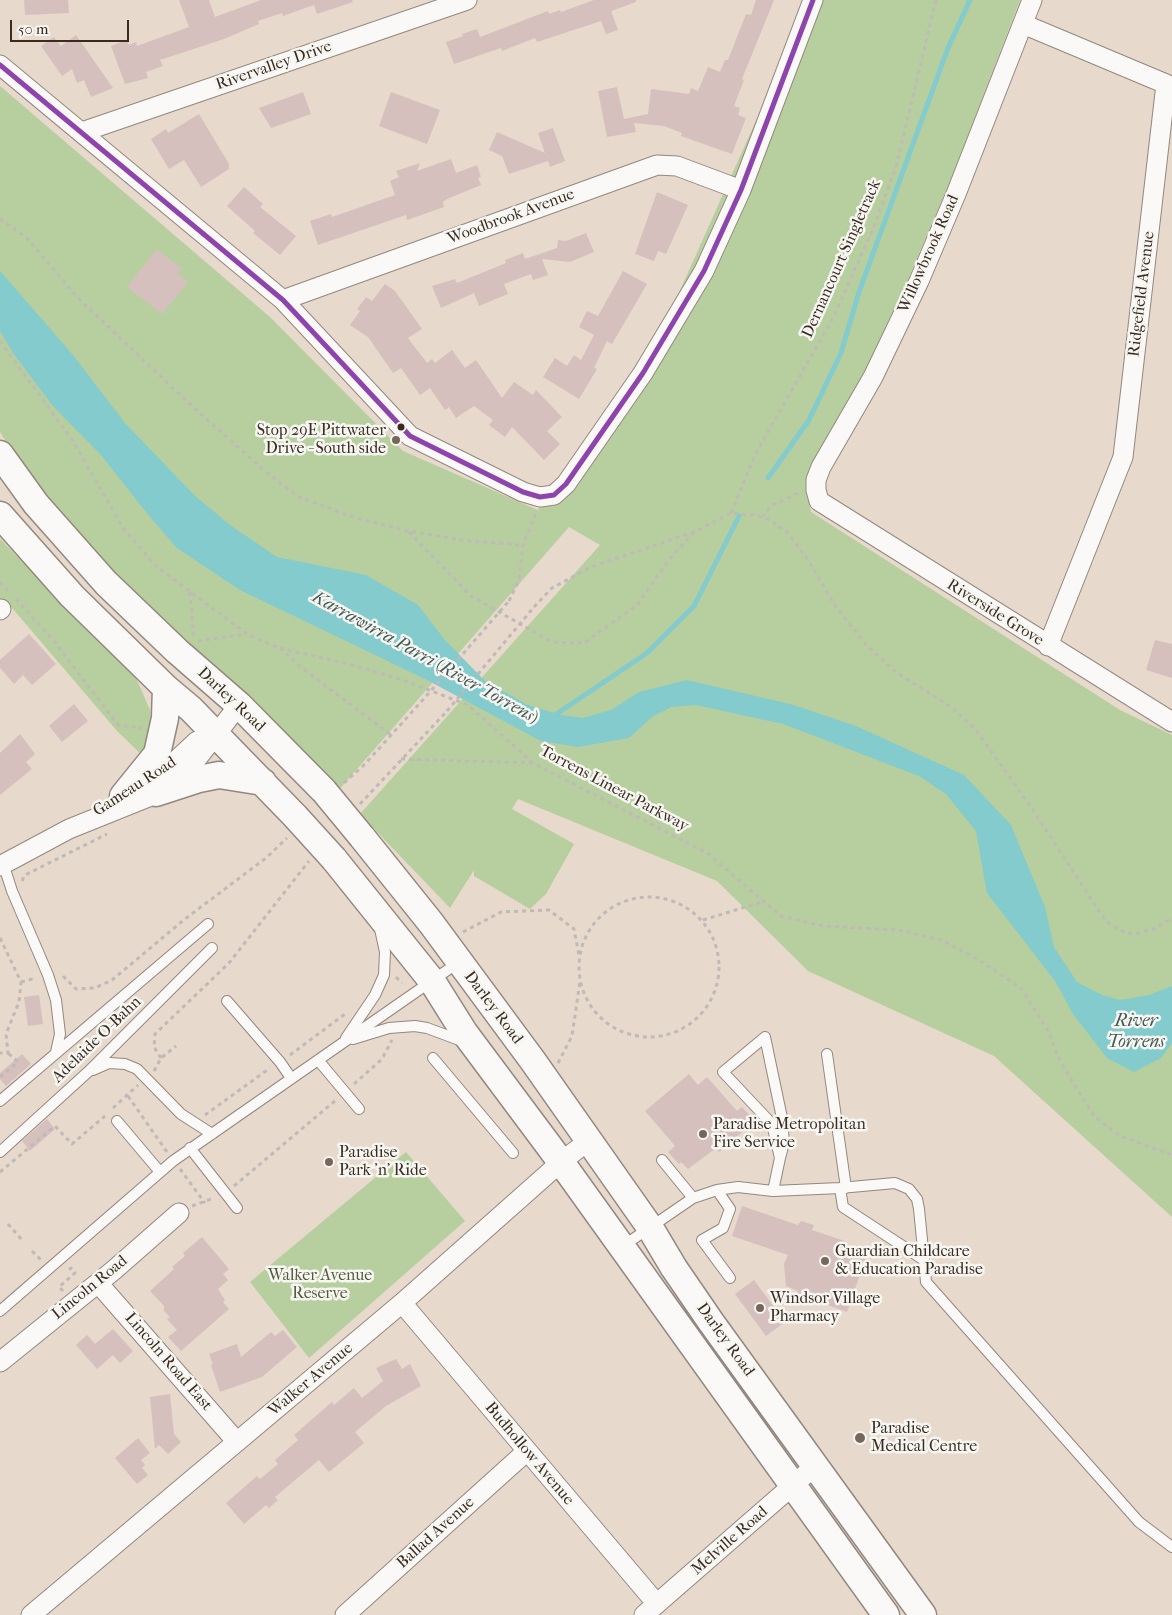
<!DOCTYPE html>
<html>
<head>
<meta charset="utf-8">
<style>
	body { margin:0 }
	#map { position:relative; width:1172px; height:1615px; overflow:hidden; background:#e7d9cb; font-family:"IM FELL French Canon",serif }
	canvas { display:block }
	.scale { position:absolute; left:10px; top:20px; width:119px; height:22px; box-sizing:border-box; border:2px solid #3b2a1e; border-top:0; padding-left:6px; font-size:15px; line-height:18px; white-space:nowrap; color:#3b2a1e; -webkit-text-stroke:4px #f6f6f2; paint-order:stroke }
</style>
</head>
<body>
<div id="map">
<canvas width="1172" height="1615"></canvas>
<div class="scale">50 m</div>
</div>
<script>
const context = document.querySelector('canvas').getContext('2d');
context.lineJoin = 'round';
function fill(path, color) {
  context.fillStyle = color;
  context.fill(path, 'evenodd');
}
function toPath(rows) {
  const path = new Path2D();
  for (const r of rows) {
    if (r.length === 3) {
      path.moveTo(r[0] + r[2], r[1]);
      path.arc(r[0], r[1], r[2], 0, 2 * Math.PI);
      continue;
    }
    path.moveTo(r[0], r[1]);
    for (let i = 2; i < r.length; i += 2) path.lineTo(r[i], r[i + 1]);
  }
  return path;
}
function strokePath(path, color, width, dash) {
  context.strokeStyle = color;
  context.lineWidth = width;
  context.lineCap = dash ? 'butt' : 'round';
  context.setLineDash(dash || []);
  context.stroke(path);
}
function label(font, color, halo, rows, align = 'center') {
  context.font = font + ' "IM FELL French Canon",serif';
  context.lineWidth = 5;
  context.setLineDash([]);
  context.textBaseline = 'middle';
  context.strokeStyle = halo;
  context.fillStyle = color;
  for (const [text, x, y, turn = 0] of rows) {
    context.save();
    context.translate(x, y);
    context.rotate((+turn || 0) * Math.PI / 180);
    context.textAlign = isNaN(turn) ? turn : align;
    if (halo) context.strokeText(text, 0, 0);
    context.fillText(text, 0, 0);
    context.restore();
  }
}
const green = toPath([
	[810,0,1020,0,952,177,908,279,864,373,808,482,807,492,811,512,1120,710,1172,735,1172,1217,994,1056,808,971,717,881,518,799,512,809,574,844,546,894,530,909,474,876,474,870,450,908,360,814,600,545,569,527,336,793,119,578,32,482,0,432,0,86,270,317,403,451,540,511,538,509,643,373],
	[0,539,136,678,150,710,152,739,144,757,117,731,13,609,3,600,0,601],
	[406,1152,465,1221,309,1358,250,1282]
]);
const water = toPath([
	[0,271,73,355,125,423,194,495,230,525,277,557,366,575,418,605,444,639,485,681,528,705,561,715,583,718,611,710,639,692,687,680,794,705,856,726,964,775,1011,825,1045,907,1054,947,1077,982,1102,995,1120,1000,1149,995,1172,986,1172,1043,1161,1058,1134,1072,1107,1058,1073,1014,1055,981,987,893,976,831,946,794,919,776,783,724,696,705,671,707,652,717,629,738,578,747,541,741,427,680,240,590,177,548,150,517,101,455,53,406,13,353,0,331]
]);
const stream = toPath([
	[768,478,809,420,841,353,859,292,948,48,970,0],
	[552,717,647,653,694,606,739,516]
]);
const building = toPath([
	[24,0,68,0,69,13,25,15],
	[179,0,209,0,215,17,261,0,352,0,353,2,317,14,314,5,283,16,282,13,258,21,259,24,224,39,160,60,163,66,146,72,148,78,125,84,111,46,127,40,129,45,136,42,137,46,189,27],
	[594,0,636,0,636,2,611,11,618,30,606,34,601,21,537,42,535,38,502,51,501,48,454,64,446,42,463,36,462,34,477,29,480,37,548,11,549,14,560,10,561,12],
	[756,0,774,0,742,79,744,80,734,106,740,108,738,115,746,118,732,154,681,136,682,133,664,126,634,123,636,132,607,137,598,91,617,87,624,119,648,114,651,89,689,94,691,88,698,91,708,67,720,72,725,60,728,60,746,14,751,15],
	[76,35,113,88,91,97,84,80,77,83,72,69,62,76,41,46,54,37,61,46],
	[303,92,311,114,271,128,259,108],
	[391,92,440,110,427,144,379,126],
	[199,114,229,164,229,169,201,187,184,160,169,169,151,139,166,129,168,133],
	[553,128,565,161,550,167,548,161,509,174,502,156,489,150,497,132,545,153,538,133],
	[451,159,456,173,477,165,481,177,478,178,481,185,447,199,443,202,444,207,407,220,406,215,318,245,310,221,331,214,332,217,395,195,390,181,399,177,396,171,420,163,417,171],
	[244,187,263,204,260,207,296,236,280,255,253,233,255,231,227,206],
	[657,192,688,205,666,254,658,251,654,261,635,254],
	[586,233,594,252,570,262,542,259,548,275,533,280,531,274,504,284,508,294,479,306,474,293,441,308,432,286,455,279,457,283,506,263,505,260,523,253,525,259,557,248,558,240,566,241],
	[157,249,182,269,177,274,188,282,162,314,127,287],
	[623,271,647,284,612,344,607,341,594,368,597,369,579,399,543,377,555,358,567,366,574,355,581,360,594,335,579,327,587,311,598,316],
	[385,284,395,291,422,329,408,338,427,363,432,359,435,363,452,350,465,368,476,360,502,398,514,382,533,395,536,390,562,417,547,431,560,444,544,460,512,427,505,437,489,425,493,420,474,406,456,418,449,407,445,410,430,388,420,395,401,368,393,373,368,337,350,325,360,311,357,309,366,297,372,301],
	[29,634,56,664,32,685,23,675,14,684,0,668,0,660],
	[1155,640,1172,644,1172,678,1146,670],
	[74,704,88,721,62,742,49,726],
	[20,734,35,754,26,762,32,769,0,795,0,753],
	[39,995,43,1024,28,1026,24,997],
	[22,1054,31,1064,6,1086,0,1079,0,1073],
	[689,1074,698,1085,707,1077,737,1111,742,1107,755,1121,719,1152,716,1148,688,1169,681,1162,679,1164,668,1152,675,1146,645,1111],
	[47,1119,55,1129,30,1151,22,1141],
	[742,1206,798,1225,801,1221,814,1225,812,1230,845,1241,843,1245,861,1251,860,1255,866,1257,847,1312,797,1294,798,1291,786,1286,784,1264,788,1255,732,1236],
	[202,1237,229,1269,223,1274,228,1280,218,1289,225,1300,223,1302,229,1309,181,1351,168,1337,177,1330,167,1319,170,1317,164,1311,164,1306,150,1291,174,1269,172,1267,185,1256,183,1253],
	[754,1280,785,1322,766,1336,735,1294],
	[113,1329,133,1351,120,1363,113,1355,97,1369,76,1345,87,1335,95,1344],
	[283,1330,297,1347,262,1377,220,1392,211,1365,213,1364,209,1354,237,1344,241,1357,271,1332,275,1336],
	[396,1359,402,1369,410,1364,421,1386,386,1406,355,1432,364,1443,329,1472,319,1460,275,1497,278,1500,269,1508,266,1505,244,1524,226,1503,257,1476,260,1479,278,1464,275,1460,298,1440,294,1435,332,1402,334,1405,354,1388,362,1398,383,1381,376,1368],
	[170,1394,174,1434,181,1442,168,1454,159,1445,155,1449,150,1397],
	[138,1438,150,1453,141,1460,145,1465,142,1468,148,1475,137,1484,115,1458]
]);
const path = toPath([
	[0,219,26,237,77,297,194,408,267,473,299,497,356,518,408,531,469,541,523,545],
	[0,341,73,441,123,528,156,566,247,634,279,648,349,664,403,680,468,705,533,763,707,853,781,916,823,926,899,930,941,940,974,957,1021,988,1048,1031,1060,1061,1094,1116,1118,1135,1172,1155],
	[731,513,756,453,834,316,873,229,896,167,936,0],
	[762,517,771,506,800,492],
	[409,532,471,596,552,642,584,643,637,605,668,561,693,533],
	[0,582,11,594],
	[190,592,194,639],
	[16,599,54,641,118,725,142,728],
	[509,601,519,580,523,545,536,512],
	[534,607,552,588,591,567,694,532,731,513,756,515,770,520,787,532,808,560,834,604,867,646,897,673,953,708,976,730,1031,807,1105,920,1121,931,1134,934,1154,929,1172,918],
	[198,641,246,634],
	[280,648,301,667,391,735],
	[401,759,532,763],
	[344,783,365,764,421,702],
	[360,804,447,711],
	[22,881,25,875,107,834],
	[649,967,70],
	[703,920,765,901],
	[463,932,501,912,549,910,574,929,579,955],
	[0,938,21,982,19,1002,6,1034,8,1053,0,1053],
	[63,976,76,989,95,988,112,980,185,919,266,858,287,838],
	[396,977,402,983],
	[21,982,36,978],
	[290,1055,345,1014],
	[161,1058,154,1047,155,1034,229,963,309,861],
	[558,1063,572,1036,580,981],
	[154,1071,161,1058,176,1046],
	[0,1077,18,1062,8,1053],
	[354,1084,382,1059,392,1040],
	[128,1096,167,1152],
	[113,1108,138,1085],
	[205,1115,270,1068],
	[180,1169,205,1203],
	[0,1172,55,1126,72,1144,105,1116],
	[234,1186,336,1100],
	[192,1206,214,1198],
	[8,1224,22,1240],
	[32,1251,41,1260],
	[63,1291,59,1287,75,1273,71,1268,69,1270]
]);
const service = toPath([
	[3,863,12,891,48,975,56,1000,60,1034,56,1052],
	[227,1001,280,1062,291,1078],
	[346,1038,375,995,384,975,385,952,380,929],
	[353,1039,389,1028,415,1026,427,1028,462,1041],
	[827,1054,846,1188],
	[433,1058,513,1153],
	[318,1060,359,1109],
	[93,1070,109,1063,125,1064,137,1069,181,1114,212,1134],
	[0,1101,208,924],
	[117,1121,160,1172],
	[190,1148,237,1208],
	[0,1152,89,1071,212,948],
	[662,1160,693,1198],
	[840,1188,895,1183,909,1189,917,1199,919,1209,924,1260],
	[717,1190,730,1209,723,1228,702,1240,730,1278],
	[773,1191,780,1158,772,1124,723,1072,765,1037,782,1118,784,1143,780,1158],
	[623,1246,693,1198,717,1190,738,1187,773,1191,840,1188,843,1207,924,1260,926,1282,1139,1522,1172,1547],
	[0,1311,173,1161,459,962]
]);
const minor = toPath([
	[1032,0,956,194,919,281,873,377,821,467,816,480,816,490,819,501,1172,722],
	[1023,24,1166,84,1123,457,1048,646],
	[0,65,283,300,410,436,523,492,540,497,554,495,566,484,643,373,704,271,741,190,813,0],
	[82,132,467,0],
	[283,300,657,165,677,166,741,190],
	[0,610,1,609],
	[136,788,167,769,197,741],
	[0,866,69,829,151,796,167,786,196,760,239,705],
	[98,1283,237,1442],
	[402,1303,657,1604],
	[0,1362,114,1270,179,1213],
	[31,1615,402,1303,561,1162,588,1141],
	[345,1615,527,1451],
	[644,1615,815,1466]
]);
const secondary = toPath([
	[0,454,36,504,106,583,177,651,239,705,324,791],
	[0,515,72,596,166,688,191,709,295,816],
	[156,793,199,779,219,775,263,782],
	[123,796,157,754,165,718,166,688],
	[362,837,431,923,533,1061,649,1226,674,1268,711,1322,923,1615],
	[334,859,432,981,464,1032,561,1162,886,1615]
]);
const pathBridge = toPath([
	[421,702,509,601],
	[447,711,534,607]
]);
const secondaryBridge = toPath([
	[324,791,362,837],
	[295,816,334,859]
]);
const bus1 = toPath([
	[0,65,283,300,410,436,523,492,540,497,554,495,566,484,643,373,704,271,741,190,813,0]
]);
const markers = [
	[401,427,4.5,"#3b2a1e"],
	[396,440,5,"#77675b"],
	[703,1134,5,"#77675b"],
	[329,1162,5,"#77675b"],
	[825,1261,5,"#77675b"],
	[760,1308,5,"#77675b"],
	[860,1438,6,"#77675b"]
];
const streetNames = [
	["Rivervalley Drive",274,66,-19],
	["Woodbrook Avenue",511,217,-20],
	["Willowbrook Road",929,254,-66],
	["Dernancourt Singletrack",842,259,-66],
	["Ridgefield Avenue",1142,294,-83],
	["Riverside Grove",995,613,32],
	["Darley Road",231,700,43],
	["Gameau Road",135,787,-33],
	["Torrens Linear Parkway",614,789,28],
	["Darley Road",493,1008,53],
	["Adelaide O-Bahn",97,1040,-44],
	["Lincoln Road",90,1288,-39],
	["Darley Road",725,1340,54],
	["Lincoln Road East",168,1362,49],
	["Walker Avenue",311,1380,-40],
	["Budhollow Avenue",529,1454,50],
	["Ballad Avenue",436,1533,-42],
	["Melville Road",730,1541,-41]
];
const poiNames = [
	["Stop 29E Pittwater",386,431,"right"],
	["Drive - South side",386,449,"right"],
	["Paradise Metropolitan",713,1125],
	["Fire Service",713,1143],
	["Paradise",339,1153],
	["Park 'n' Ride",339,1171],
	["Guardian Childcare",835,1252],
	["& Education Paradise",835,1270],
	["Windsor Village",770,1299],
	["Pharmacy",770,1317],
	["Paradise",871,1429],
	["Medical Centre",871,1447]
];
const parkNames = [
	["Walker Avenue",320,1276],
	["Reserve",320,1294]
];
const waterNames = [
	["Karrawirra Parri (River Torrens)",425,658,29],
	["River",1136,1022],
	["Torrens",1136,1043]
];
fill(green, '#b7cf9e');
fill(water, '#83cbcc');
strokePath(stream, '#83cbcc', 5);
fill(building, '#d5c0be');
strokePath(service, '#92887f', 12);
strokePath(minor, '#92887f', 21);
strokePath(secondary, '#92887f', 29);
strokePath(path, '#bfbab7', 3, [4, 4]);
strokePath(service, '#fbf9f7', 10);
strokePath(minor, '#fbf9f7', 19);
strokePath(secondary, '#fbf9f7', 26);
strokePath(secondaryBridge, '#92887f', 29, []);
strokePath(pathBridge, '#bfbab7', 3, [4, 4]);
strokePath(secondaryBridge, '#fbf9f7', 26);
strokePath(bus1, '#8e44ad', 5);
for (const [x, y, r, color] of markers) {
  const dot = new Path2D();
  dot.arc(x, y, r, 0, 2 * Math.PI);
  context.fillStyle = color;
  context.fill(dot);
  strokePath(dot, '#f6f6f2', 2);
}
label('16px', '#3b2a1e', '#f6f6f2', streetNames);
label('16px', '#3b2a1e', '#f6f6f2', poiNames, 'left');
label('16px', '#54593a', '#f6f6f2', parkNames);
label('italic 18px', '#445853', '#f6f6f2', waterNames);
</script>
</body>
</html>
